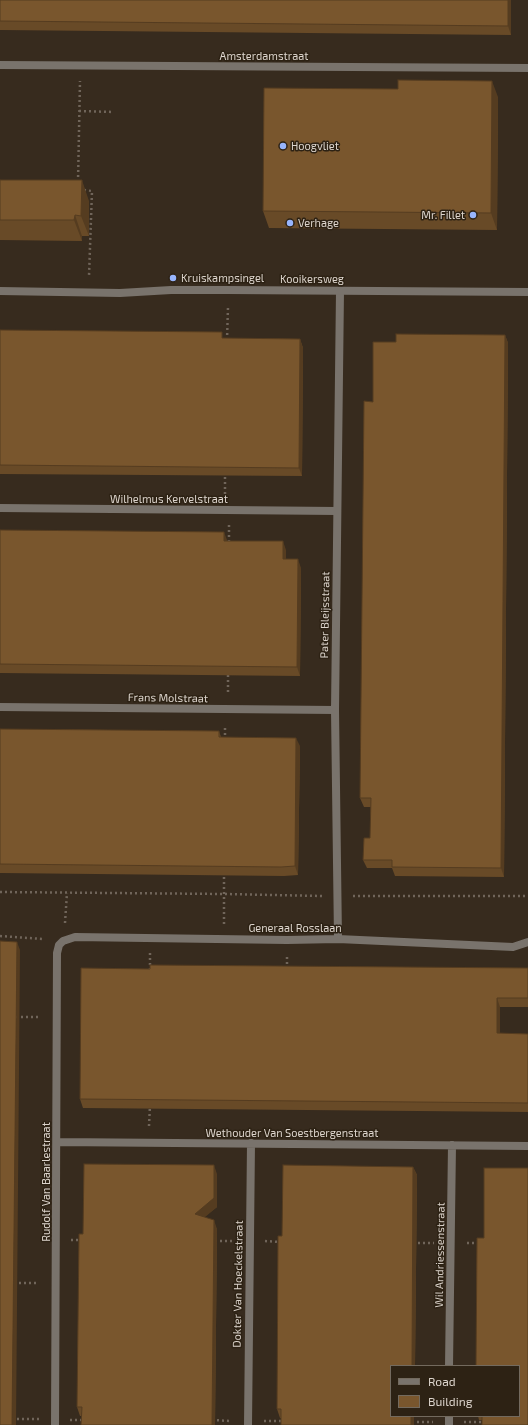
<!DOCTYPE html>
<html>
<head>
<meta charset="utf-8">
<style>
	body { margin:0 }
	#map { position:relative; width:528px; height:1425px; overflow:hidden; background:#372b1e; font-family:"Exo 2",sans-serif }
	canvas { display:block }
	.legend { position:absolute; left:390px; top:1365px; width:130px; height:52px; box-sizing:border-box; background:#2d2214; border:1px solid #736a5e; margin:0; padding:5px 7px; list-style:none; font-size:12px; color:#ddd5cd }
	.legend li { display:flex; align-items:center; gap:8px; height:20px }
	.legend b { width:20px; border:1px solid #736a5e }
</style>
</head>
<body>
<div id="map">
<canvas width="528" height="1425"></canvas>
<ul class="legend">
<li><b style="height:5px;background:#79736c"></b>Road</li>
<li><b style="height:11px;background:#79562d"></b>Building</li>
</ul>
</div>
<script>
const context = document.querySelector('canvas').getContext('2d');
context.lineJoin = 'round';
function toPath(rows) {
  const path = new Path2D();
  for (const r of rows) {
    path.moveTo(r[0], r[1]);
    for (let i = 2; i < r.length; i += 2) path.lineTo(r[i], r[i + 1]);
  }
  return path;
}
function strokePath(path, color, width, dash) {
  context.strokeStyle = color;
  context.lineWidth = width;
  context.lineCap = dash ? 'butt' : 'round';
  context.setLineDash(dash || []);
  context.stroke(path);
}
function fill(path, color) {
  context.fillStyle = color;
  context.fill(path, 'evenodd');
}
function label(font, color, halo, rows, align = 'center') {
  context.font = font + ' "Exo 2",sans-serif';
  context.lineWidth = 3;
  context.setLineDash([]);
  context.textBaseline = 'middle';
  context.strokeStyle = halo;
  context.fillStyle = color;
  for (const [text, x, y, turn = 0] of rows) {
    context.save();
    context.translate(x, y);
    context.rotate((+turn || 0) * Math.PI / 180);
    context.textAlign = isNaN(turn) ? turn : align;
    if (halo) context.strokeText(text, 0, 0);
    context.fillText(text, 0, 0);
    context.restore();
  }
}
const path = toPath([
	[79,111,114,112],
	[78,182,80,81],
	[84,190,92,191,89,276],
	[227,340,228,307],
	[225,494,225,473],
	[229,542,229,525],
	[228,692,228,673],
	[225,740,225,725],
	[0,892,224,894,322,896],
	[353,896,528,896],
	[65,923,67,893],
	[224,924,224,873],
	[0,936,43,939],
	[150,953,150,972],
	[287,969,287,956],
	[16,1017,41,1017],
	[149,1126,150,1105],
	[71,1240,82,1240],
	[215,1241,234,1241],
	[265,1241,280,1242],
	[413,1243,434,1243],
	[467,1243,480,1243],
	[14,1283,39,1283],
	[12,1419,39,1419],
	[70,1420,83,1420],
	[212,1420,231,1421],
	[264,1421,283,1421],
	[412,1422,433,1422],
	[464,1422,485,1422]
]);
const minor = toPath([
	[0,65,528,68],
	[0,508,337,511],
	[0,707,335,710],
	[338,939,335,710,340,291],
	[57,1142,528,1146],
	[449,1366,452,1145],
	[55,1425,57,953,59,945,63,941,75,937,287,940,338,939,513,947,528,942],
	[248,1425,251,1143],
	[449,1425,449,1416]
]);
const tertiary = toPath([
	[0,291,120,293,171,290,228,290,528,292]
]);
const wall = toPath([
	[0,0,511,0,511,35,0,30],
	[498,97,497,230,269,228,263,211],
	[0,180,89,201,89,236,82,236,82,241,0,240],
	[0,330,224,338,300,339,303,348,302,476,0,474],
	[505,335,508,343,504,877,395,876,392,868,367,868,363,860,370,838,371,807,364,807,360,798,373,402,396,342],
	[0,530,227,541,286,550,286,559,301,568,300,676,0,673],
	[0,729,219,731,221,737,300,746,298,875,284,876,0,873],
	[528,968,528,1007,500,1007,500,1033,528,1034,528,1112,83,1108,80,1099,150,969],
	[413,1167,417,1175,415,1366,391,1366,391,1416,414,1416,414,1425,281,1425,281,1418,280,1418,277,1409,282,1236],
	[484,1168,528,1168,528,1425,482,1425,482,1420,479,1420,478,1416,519,1416,519,1366,476,1366,477,1238,484,1238],
	[217,1174,217,1207,204,1217,217,1229,215,1425,81,1425,82,1416,80,1416,77,1407,83,1234]
]);
const shadedWall = toPath([
	[508,0,511,0,511,35,508,26],
	[492,81,498,97,497,230,491,213],
	[82,180,89,201,89,236,81,216],
	[75,215,82,236,82,241,74,220],
	[505,335,508,343,504,877,501,868],
	[300,339,303,348,302,476,299,468],
	[224,532,227,540,227,549,224,541],
	[283,541,286,550,286,568,283,559],
	[298,559,301,568,300,676,297,667],
	[296,738,300,746,298,875,295,866],
	[17,942,20,950,16,1425,12,1425],
	[497,998,500,1007,500,1042,497,1033],
	[214,1165,217,1174,217,1207,198,1223,195,1214],
	[413,1167,417,1175,415,1366,412,1366],
	[214,1220,217,1229,215,1425,212,1425],
	[411,1416,414,1416,414,1425,411,1425]
]);
const building = toPath([
	[0,0,508,0,508,26,0,21,0,0],
	[398,80,492,81,491,213,263,211,264,88,398,89,398,80],
	[0,180,82,180,81,216,75,215,74,220,0,220,0,180],
	[0,330,222,332,222,338,300,339,299,468,0,465,0,330],
	[396,334,505,335,501,868,392,867,392,860,363,860,364,838,370,838,371,798,360,798,364,401,373,402,373,342,396,342,396,334],
	[0,530,224,532,224,541,283,541,283,559,298,559,297,667,0,664,0,530],
	[0,729,219,731,219,737,296,738,295,866,281,867,0,864,0,729],
	[0,941,17,942,12,1425,0,1425,0,941],
	[150,965,528,968,528,998,497,998,497,1033,528,1034,528,1103,80,1099,81,968,150,969,150,965],
	[84,1164,214,1165,214,1198,195,1214,214,1220,212,1425,81,1425,82,1407,77,1407,79,1234,83,1234,84,1164],
	[283,1165,413,1167,412,1366,391,1366,391,1416,411,1416,411,1425,281,1425,281,1409,277,1409,278,1236,282,1236,283,1165],
	[484,1168,528,1168,528,1425,482,1425,482,1416,519,1416,519,1366,476,1366,477,1238,484,1238,484,1168]
]);
const markers = [
	[283,146,4,"#98b5fd"],
	[473,215,4,"#98b5fd"],
	[290,223,4,"#98b5fd"],
	[173,278,4,"#98b5fd"]
];
const streetNames = [
	["Amsterdamstraat",264,56],
	["Kooikersweg",312,279],
	["Wilhelmus Kervelstraat",169,499],
	["Pater Bleijsstraat",325,615,-89],
	["Frans Molstraat",168,698,1],
	["Generaal Rosslaan",295,928],
	["Wethouder Van Soestbergenstraat",292,1133],
	["Rudolf Van Baarlestraat",46,1182,-90],
	["Wil Andriessenstraat",440,1255,-89],
	["Dokter Van Hoeckelstraat",238,1284,-89]
];
const poiNames = [
	["Hoogvliet",291,146],
	["Mr. Fillet",465,215,"right"],
	["Verhage",298,223],
	["Kruiskampsingel",181,278]
];
strokePath(path, '#70655a', 2.5, [2, 3]);
strokePath(minor, '#79736c', 8);
strokePath(tertiary, '#79736c', 8);
fill(wall, '#684a27');
fill(shadedWall, '#553c20');
fill(building, '#79562d');
strokePath(building, '#553c20', 1);
for (const [x, y, r, color] of markers) {
  const dot = new Path2D();
  dot.arc(x, y, r, 0, 2 * Math.PI);
  context.fillStyle = color;
  context.fill(dot);
  strokePath(dot, '#2d2214', 1.5);
}
label('11px', '#ddd5cd', '#2d2214', streetNames);
label('11px', '#ddd5cd', '#2d2214', poiNames, 'left');
</script>
</body>
</html>
